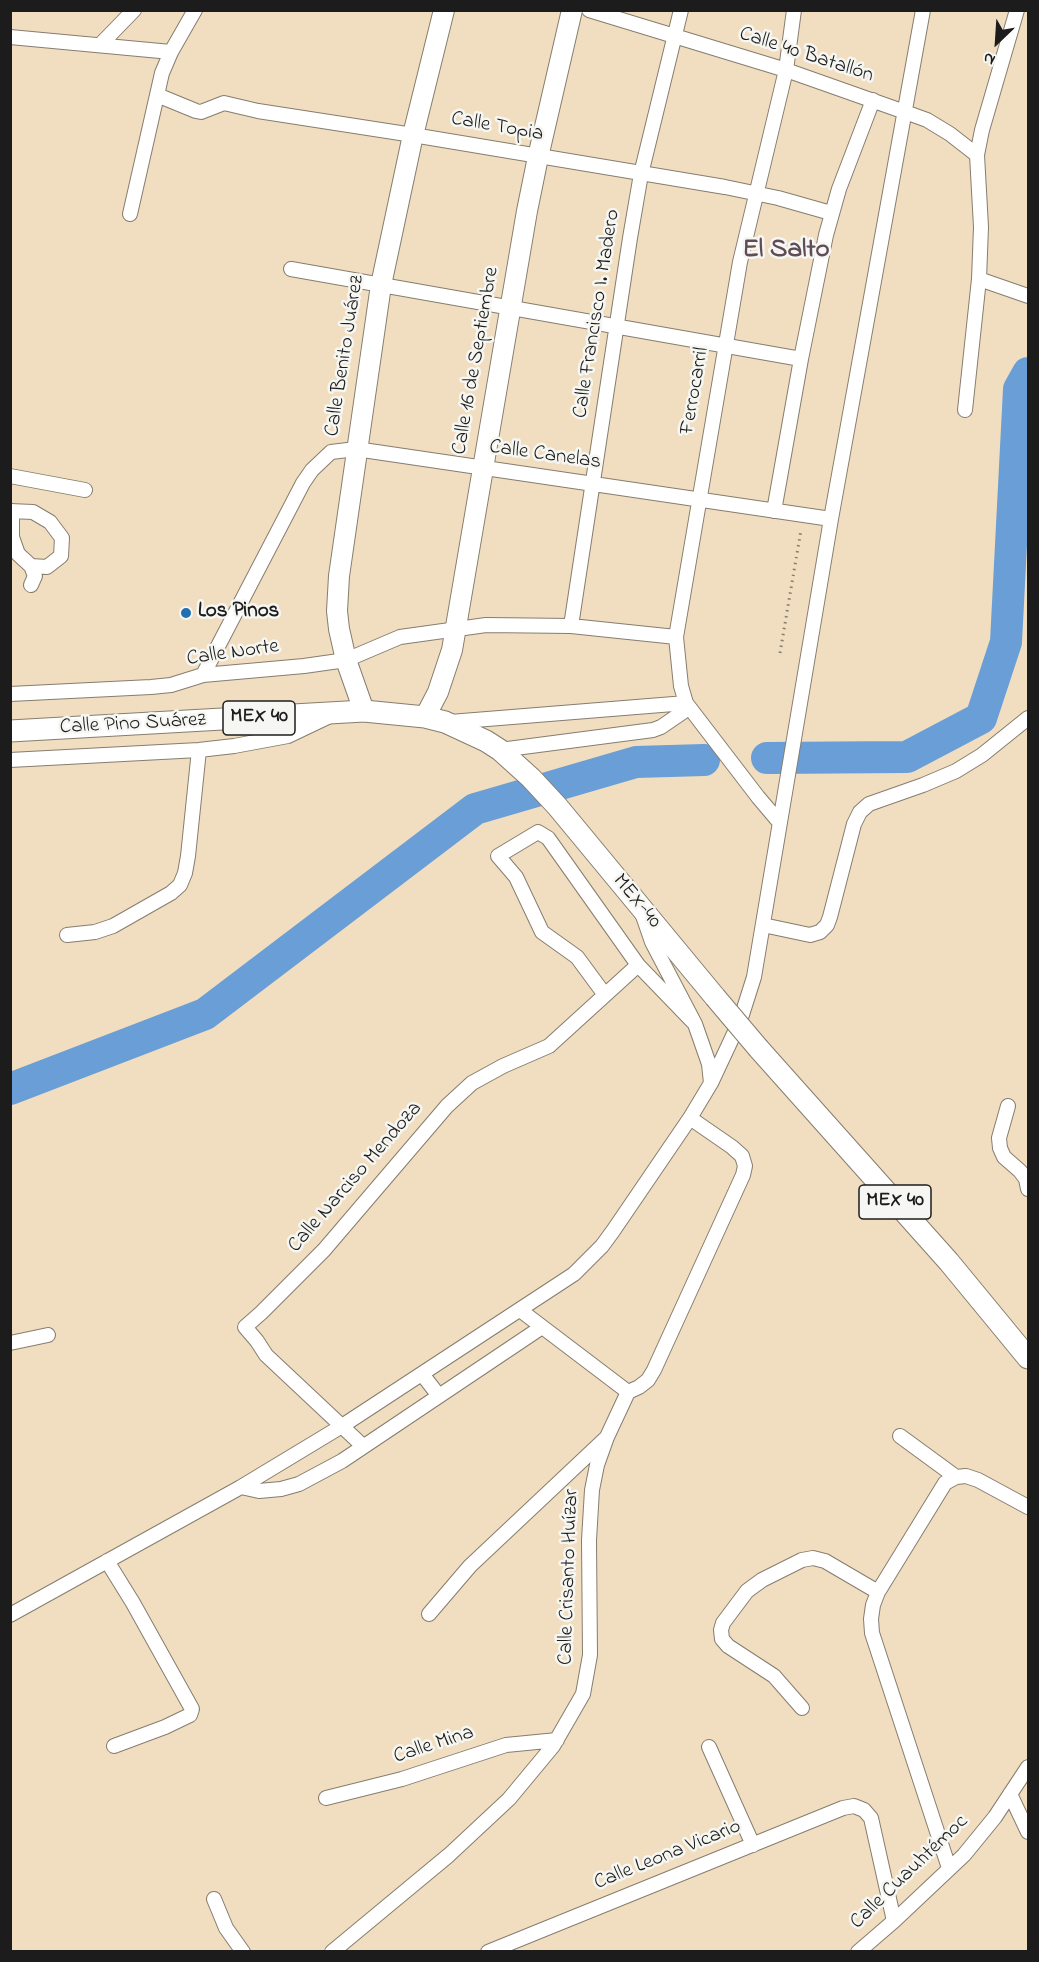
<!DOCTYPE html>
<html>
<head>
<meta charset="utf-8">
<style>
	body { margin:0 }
	#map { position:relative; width:1039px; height:1962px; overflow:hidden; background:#f1dec0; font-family:"Indie Flower",sans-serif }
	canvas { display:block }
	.frame { position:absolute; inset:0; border:12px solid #1c1c1c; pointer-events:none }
	.north { position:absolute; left:967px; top:12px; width:60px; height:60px; -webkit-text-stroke:4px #f6f6f2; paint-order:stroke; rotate:205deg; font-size:16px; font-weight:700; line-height:24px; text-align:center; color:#1c1c1c }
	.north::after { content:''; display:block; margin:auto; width:21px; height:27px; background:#1c1c1c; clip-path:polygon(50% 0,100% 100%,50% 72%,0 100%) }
</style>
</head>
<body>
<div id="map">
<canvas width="1039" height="1962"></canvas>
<div class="frame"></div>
<div class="north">N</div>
</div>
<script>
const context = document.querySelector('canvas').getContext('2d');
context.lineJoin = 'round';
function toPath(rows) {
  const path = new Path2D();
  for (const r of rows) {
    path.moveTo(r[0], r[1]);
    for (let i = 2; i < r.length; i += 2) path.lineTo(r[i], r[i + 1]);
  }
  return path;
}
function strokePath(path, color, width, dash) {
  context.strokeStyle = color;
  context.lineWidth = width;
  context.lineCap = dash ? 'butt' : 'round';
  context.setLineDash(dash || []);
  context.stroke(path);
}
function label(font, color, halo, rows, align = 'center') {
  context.font = font + ' "Indie Flower",sans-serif';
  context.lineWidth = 5;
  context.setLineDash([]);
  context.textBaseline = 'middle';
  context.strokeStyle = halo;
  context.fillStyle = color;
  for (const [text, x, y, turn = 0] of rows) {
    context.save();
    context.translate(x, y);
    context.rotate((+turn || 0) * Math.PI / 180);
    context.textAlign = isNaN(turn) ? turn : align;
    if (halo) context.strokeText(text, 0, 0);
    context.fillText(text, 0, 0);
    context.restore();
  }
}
const river = toPath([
	[767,758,907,757,981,718,1006,642,1019,389,1028,373],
	[10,1089,205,1014,475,809,636,762,704,760]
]);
const path = toPath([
	[780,653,801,530]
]);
const street = toPath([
	[589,10,786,70,905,112,927,120,950,134,977,155],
	[10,37,171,52],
	[101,44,134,10],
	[157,95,196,111,201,112,224,103,258,111,413,135,725,187,778,198,831,213],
	[130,214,162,73,171,52,195,10],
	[291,269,801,359],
	[979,279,1028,296],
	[965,410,979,279,981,227,977,155,982,130,1017,10],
	[10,476,85,490],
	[10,511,33,512,50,522,62,538,61,556,47,567,31,566,18,554,12,537,12,511],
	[774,511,801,359,826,235,839,189,873,100],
	[31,566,35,576,31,585],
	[571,626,630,238,641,174,681,10],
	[203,675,303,483,312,470,331,452,356,449,831,519],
	[10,694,151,687,171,685,203,675,304,666,346,660,400,637,486,625,571,626,676,637],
	[450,722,686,703,683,712,661,727,653,730,500,750],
	[10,760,199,750,234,746,288,736,330,716],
	[780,823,758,797,686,703,681,686,676,637,740,262,786,70,794,10],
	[643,916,652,942,695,1024,709,1064,711,1083],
	[763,925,810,935,820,932,827,925,830,917,854,824,860,812,869,804,923,785,956,771,982,755,1028,718],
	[67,935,95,932,113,926,171,893,180,885,185,873,188,856,199,750],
	[605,995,577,957,542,932,516,877,498,856,538,832,548,838,638,965,695,1024],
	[1008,1106,999,1138,1000,1148,1004,1157,1020,1171,1026,1179,1028,1189],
	[520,1310,628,1392],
	[10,1343,48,1335],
	[422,1374,439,1396],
	[900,1436,956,1477],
	[363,1446,266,1355,257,1341,245,1327,261,1313,324,1250,447,1106,472,1083,503,1066,549,1046,638,965],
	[241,1487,259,1491,281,1489,299,1484,342,1461,542,1327],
	[107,1561,133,1603,192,1709,190,1715,165,1727,114,1746],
	[429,1614,470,1566,606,1438],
	[10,1615,241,1487,342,1426,574,1274,602,1246,613,1231,690,1118,711,1083,740,1021,754,977,831,519,923,10],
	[802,1708,774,1676,728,1646,722,1639,721,1630,723,1623,747,1591,762,1580,802,1560,813,1558,825,1561,878,1592],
	[709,1747,753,1845],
	[1010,1794,1028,1832],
	[326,1798,402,1779,506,1745,557,1740],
	[949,1868,872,1633,871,1619,873,1605,878,1592,945,1483,956,1477,966,1476,978,1480,1028,1507],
	[214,1899,226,1928,243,1952],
	[332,1952,449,1855,509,1799,553,1746,583,1694,590,1655,589,1540,592,1490,597,1465,607,1437,628,1392,639,1387,648,1380,654,1370,743,1175,745,1166,742,1156,732,1147,690,1118],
	[488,1952,843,1808,854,1806,864,1810,871,1818,894,1921],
	[858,1952,894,1921,964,1855,995,1817,1028,1767]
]);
const secondary = toPath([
	[364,711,346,660,339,629,337,611,339,576,381,285,413,135,444,10],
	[425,717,438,692,452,650,527,211,538,157,572,10]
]);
const primary = toPath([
	[10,731,364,711,425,717,445,722,486,741,500,750,531,778,557,806,715,997],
	[759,1049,949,1262,1028,1358]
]);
const primaryBridge = toPath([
	[715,997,759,1049]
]);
const markers = [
	[186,613,6,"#1f6fb2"]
];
const shields = [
	[259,718,72],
	[895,1202,72]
];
const shieldNames = [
	["MEX 40",259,718],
	["MEX 40",895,1202]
];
const streetNames = [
	["Calle 40 Batallón",806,56,18],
	["Calle Topia",497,128,10],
	["Calle Francisco I. Madero",598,314,-81],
	["Calle Benito Juárez",346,356,-81],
	["Calle 16 de Septiembre",477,361,-80],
	["Ferrocarril",696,391,-80],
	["Calle Canelas",545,456,8],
	["Calle Norte",233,654,-8],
	["Calle Pino Suárez",133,725,-3],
	["MEX-40",636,902,50],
	["Calle Narciso Mendoza",356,1178,-49],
	["Calle Crisanto Huízar",570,1577,-88],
	["Calle Mina",434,1746,-18],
	["Calle Leona Vicario",668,1856,-22],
	["Calle Cuauhtémoc",910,1873,-44]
];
const poiNames = [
	["Los Pinos",198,613]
];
const districtNames = [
	["El Salto",786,252]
];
strokePath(river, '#699ed6', 32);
strokePath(street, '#867d6e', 16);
strokePath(secondary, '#867d6e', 22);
strokePath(primary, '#867d6e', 23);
strokePath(path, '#867d6e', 3, [1.5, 4.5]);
strokePath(street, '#fff', 14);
strokePath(secondary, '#fff', 20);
strokePath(primary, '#fff', 21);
strokePath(primaryBridge, '#867d6e', 23, []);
strokePath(primaryBridge, '#fff', 21);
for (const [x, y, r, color] of markers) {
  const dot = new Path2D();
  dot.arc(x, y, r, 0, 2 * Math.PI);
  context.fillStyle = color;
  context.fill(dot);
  strokePath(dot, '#f6f6f2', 2);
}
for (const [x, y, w] of shields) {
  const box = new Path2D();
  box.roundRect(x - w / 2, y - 17, w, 34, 4.5);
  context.fillStyle = '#f6f6f2';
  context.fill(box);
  strokePath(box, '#1c1c1c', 1.5);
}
label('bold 20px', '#1c1c1c', null, shieldNames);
label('21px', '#1c1c1c', '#f6f6f2', streetNames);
label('bold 21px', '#1c1c1c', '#f6f6f2', poiNames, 'left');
label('bold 27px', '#604c56', '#f6f6f2', districtNames);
</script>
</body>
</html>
